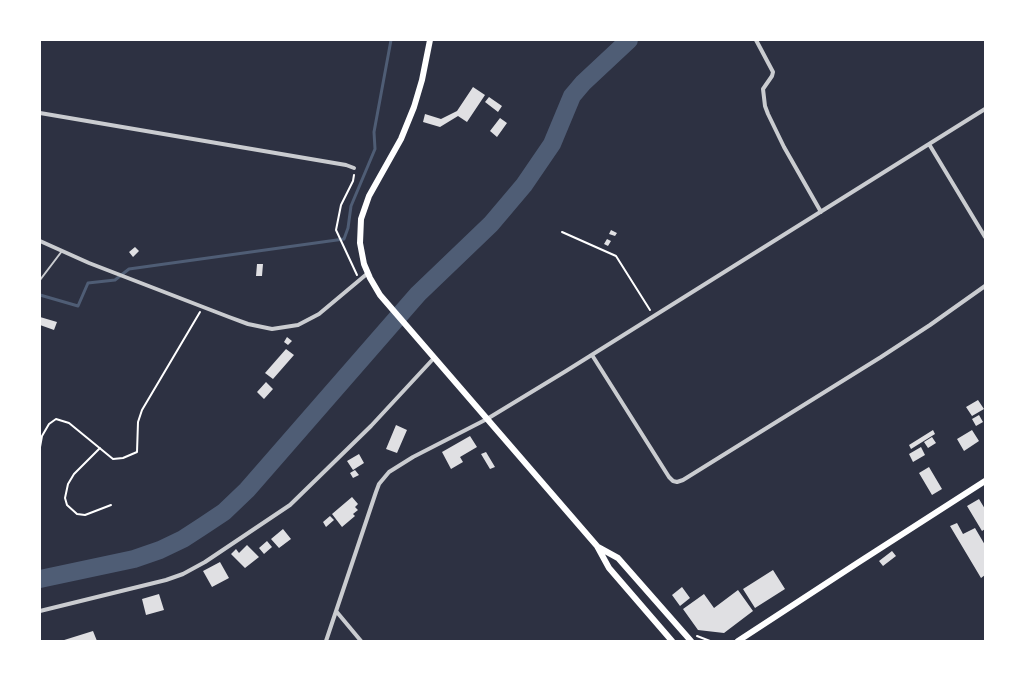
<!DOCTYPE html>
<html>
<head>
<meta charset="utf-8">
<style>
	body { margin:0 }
	#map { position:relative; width:1025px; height:681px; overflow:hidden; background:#2d3142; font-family:"Public Sans",sans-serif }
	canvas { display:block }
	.frame { position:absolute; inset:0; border:41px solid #fff; pointer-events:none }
</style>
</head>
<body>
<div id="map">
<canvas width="1025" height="681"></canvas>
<div class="frame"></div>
</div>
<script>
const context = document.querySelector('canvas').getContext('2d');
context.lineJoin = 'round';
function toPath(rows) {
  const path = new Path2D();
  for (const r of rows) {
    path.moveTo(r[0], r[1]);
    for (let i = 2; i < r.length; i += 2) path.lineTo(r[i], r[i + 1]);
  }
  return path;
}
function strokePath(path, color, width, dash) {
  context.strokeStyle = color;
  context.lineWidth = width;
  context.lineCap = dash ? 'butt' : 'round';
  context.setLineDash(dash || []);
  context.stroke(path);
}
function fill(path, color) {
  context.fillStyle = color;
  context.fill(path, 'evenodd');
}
const stream = toPath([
	[40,295,78,306,88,283,115,280,129,269,344,239,348,228,351,206,375,149,374,132,391,40]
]);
const river = toPath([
	[40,579,134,559,160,550,183,539,203,526,224,512,247,490,418,294,491,224,524,185,552,144,572,96,583,83,629,40]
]);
const building = toPath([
	[473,87,485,95,467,122,458,116,440,127,423,122,425,114,441,119,457,111],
	[489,97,502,106,498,112,485,102],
	[500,118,507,123,497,137,490,131],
	[611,230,617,233,615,236,609,234],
	[607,239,611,241,608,246,604,244],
	[135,247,139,251,133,257,129,252],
	[257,264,263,264,262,276,256,276],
	[40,317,57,322,54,330,40,325],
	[287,337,292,341,288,345,284,342],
	[286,349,294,355,273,379,265,373],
	[266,382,273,389,264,399,257,392],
	[978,400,984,409,972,416,966,407],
	[979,415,983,422,976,426,972,419],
	[396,425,407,430,397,453,386,449],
	[933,430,935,434,911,449,909,445],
	[972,430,979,441,964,451,957,439],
	[470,436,477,447,460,457,463,462,451,469,442,452],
	[932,437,936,443,928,448,924,442],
	[921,447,925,455,913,462,909,454],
	[486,452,495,467,490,469,481,454],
	[359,454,364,463,353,470,347,461],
	[929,467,942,489,932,495,919,473],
	[355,470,359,475,353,478,350,473],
	[352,497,358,504,355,507,358,510,353,514,355,516,342,527,332,514],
	[979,499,985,509,985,529,982,531,967,506],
	[330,516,334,520,326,527,323,522],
	[957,523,963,534,975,528,985,545,985,575,981,578,950,526],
	[283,529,291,539,279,548,271,539],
	[267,541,272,547,264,554,259,548],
	[247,545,259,557,245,568,231,554,236,549,239,553],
	[892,551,896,556,883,566,879,561],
	[220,562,229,578,212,587,203,571],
	[773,570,785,589,755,608,743,589],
	[682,587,690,598,680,606,672,595],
	[738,590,753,611,724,633,698,630,683,609,704,594,714,608],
	[159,594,164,610,146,615,142,599],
	[93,631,97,641,61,641]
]);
const path = toPath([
	[354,175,353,181,341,205,336,230,357,275],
	[562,232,616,256,650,310],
	[40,447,42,436,49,424,56,419,69,423,113,459,123,458,137,452,138,422,142,410,200,312],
	[100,448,74,474,68,484,65,498,67,505,77,514,85,515,111,505],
	[697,636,710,641]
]);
const service = toPath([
	[40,280,62,251]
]);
const minor = toPath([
	[756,40,773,72,772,76,763,89,765,106,768,114,784,147,821,212],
	[40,113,346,165,354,168],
	[929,144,985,237],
	[40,241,89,263,229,317,248,324,272,329,298,325,319,314,368,273],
	[592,355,669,477,673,481,677,482,683,480,881,357,930,325,985,286],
	[40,611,166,580,183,574,205,562,290,505,371,426,434,358],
	[336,611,361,641],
	[326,641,376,492,379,484,389,472,413,457,487,419,566,371,985,109]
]);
const primary = toPath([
	[430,40,422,80,414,107,401,139,369,196,361,219,360,243,364,264,370,278,380,295,597,546,609,568,672,641],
	[598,547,618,558,691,641],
	[738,641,859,562,985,481]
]);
strokePath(stream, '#4f5d75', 3);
strokePath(river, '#4f5d75', 18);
fill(building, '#e0e0e3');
strokePath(path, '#fff', 2);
strokePath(service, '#caccd0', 2);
strokePath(minor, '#caccd0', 4);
strokePath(primary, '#fff', 6);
</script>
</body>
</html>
